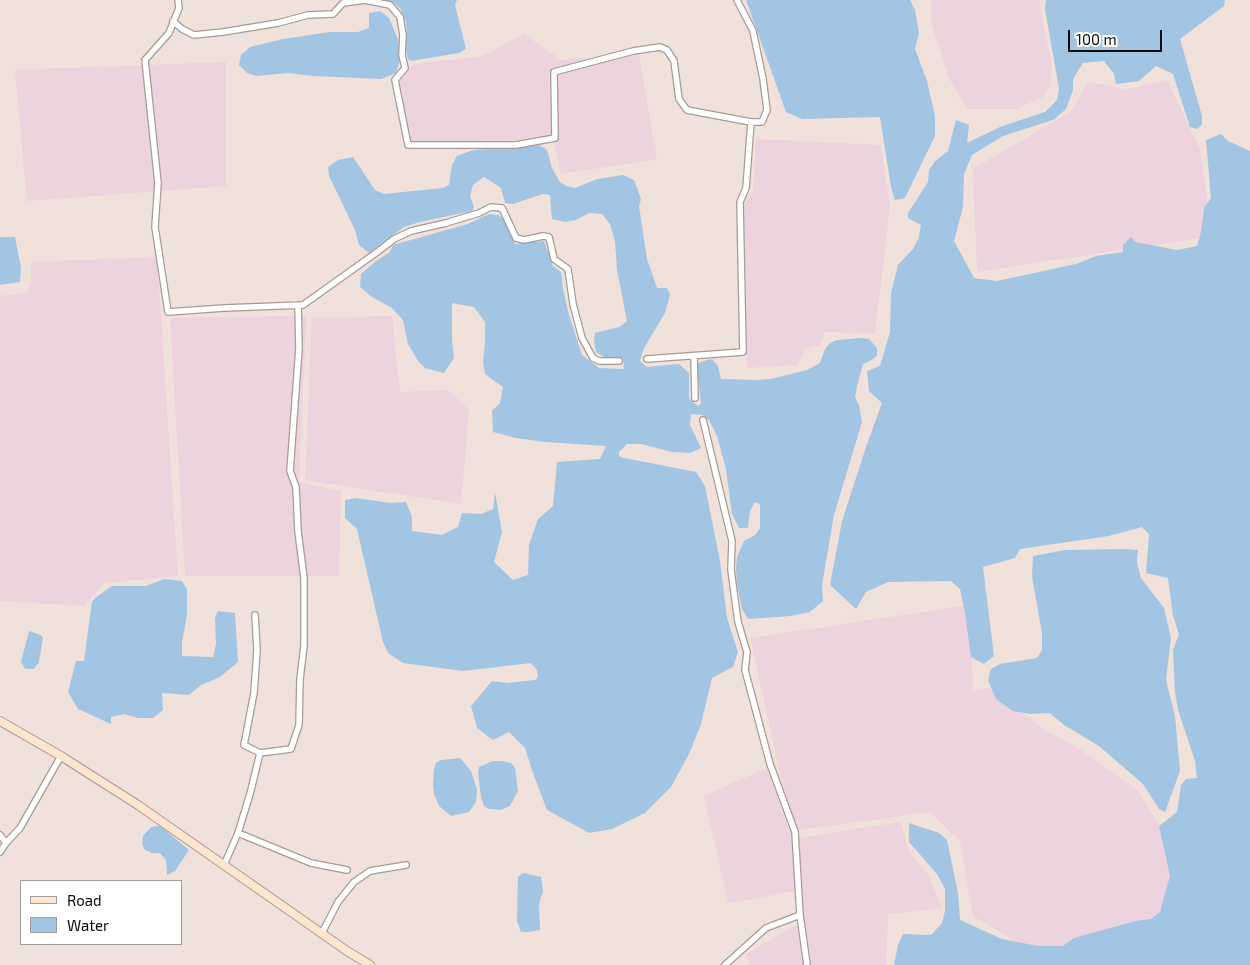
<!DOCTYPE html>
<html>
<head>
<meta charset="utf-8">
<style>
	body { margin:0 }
	#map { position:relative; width:1250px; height:965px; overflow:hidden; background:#f0e1db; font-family:"Exo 2",sans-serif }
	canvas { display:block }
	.legend { position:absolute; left:20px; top:880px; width:162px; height:65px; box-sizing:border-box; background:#fff; border:1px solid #9f9d9d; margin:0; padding:6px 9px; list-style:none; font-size:15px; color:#100b09 }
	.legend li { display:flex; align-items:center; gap:10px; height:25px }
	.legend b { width:25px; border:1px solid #9f9d9d }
	.scale { position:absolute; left:1068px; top:30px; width:94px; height:22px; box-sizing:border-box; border:2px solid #100b09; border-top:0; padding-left:6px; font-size:15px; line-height:18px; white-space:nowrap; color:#100b09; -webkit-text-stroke:4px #fff; paint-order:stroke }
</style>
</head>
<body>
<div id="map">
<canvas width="1250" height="965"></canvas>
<ul class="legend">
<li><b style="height:6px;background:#fde5ce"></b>Road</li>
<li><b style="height:14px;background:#a3c5e4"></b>Water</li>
</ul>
<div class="scale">100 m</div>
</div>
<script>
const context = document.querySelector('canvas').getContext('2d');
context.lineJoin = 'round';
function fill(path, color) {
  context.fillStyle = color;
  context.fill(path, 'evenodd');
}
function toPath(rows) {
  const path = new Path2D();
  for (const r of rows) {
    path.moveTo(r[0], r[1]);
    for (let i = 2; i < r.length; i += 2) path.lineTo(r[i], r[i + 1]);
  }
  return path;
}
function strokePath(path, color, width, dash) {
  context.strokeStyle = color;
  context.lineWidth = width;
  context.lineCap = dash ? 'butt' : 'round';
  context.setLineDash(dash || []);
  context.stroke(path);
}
const industrial = toPath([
	[931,0,1039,0,1052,67,1050,85,1043,97,1016,109,967,109,949,78,931,21],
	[524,34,561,60,639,55,657,159,561,174,553,136,489,142,411,142,398,82,414,64,483,56],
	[226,62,226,186,27,201,15,70],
	[1167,80,1200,149,1213,236,977,272,973,169,1070,112,1089,82,1125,90],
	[756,139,880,145,890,204,875,334,825,332,820,345,805,349,798,365,747,368,744,204,753,190],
	[157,257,178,576,105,583,84,606,0,601,0,296,26,293,31,284,31,262],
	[306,316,299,482,341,491,339,576,185,576,170,318],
	[392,316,400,392,448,390,469,410,461,504,305,480,312,318],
	[970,605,973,691,990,687,1046,731,1075,746,1138,791,1172,845,1168,920,1043,958,973,916,960,841,930,812,793,831,750,638],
	[767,768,792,839,901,822,908,850,929,876,942,908,888,914,886,965,749,965,746,954,798,924,796,891,728,903,704,796]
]);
const water = toPath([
	[384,0,464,0,457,0,455,5,466,49,459,53,411,61,408,59,405,44,407,32,406,22,400,8,395,4],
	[746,0,910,0,915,10,919,33,915,49,927,81,935,116,935,136,905,198,895,200,891,187,880,117,802,119,786,112],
	[1046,0,1225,0,1224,6,1180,39,1202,116,1202,125,1197,129,1190,127,1173,74,1156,66,1139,81,1116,84,1114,74,1104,61,1083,63,1073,79,1073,90,1066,109,1053,120,1003,136,972,155,964,174,963,207,954,241,974,278,997,281,1076,264,1096,256,1123,252,1123,245,1131,237,1135,242,1177,250,1197,246,1201,232,1204,208,1211,198,1206,140,1221,134,1228,141,1250,151,1250,965,894,965,898,945,903,934,931,935,942,923,945,911,945,889,937,874,909,842,909,823,939,833,947,840,958,893,960,920,1002,939,1038,946,1063,946,1074,938,1136,921,1151,919,1160,912,1170,876,1159,826,1177,812,1181,785,1186,779,1197,778,1195,761,1178,710,1175,692,1173,650,1179,634,1173,616,1168,578,1146,573,1149,534,1142,527,1109,536,1020,549,1015,558,983,567,994,656,984,664,971,657,965,613,960,589,951,581,888,582,866,592,856,609,830,585,842,521,866,447,882,403,869,391,867,371,880,366,890,332,891,293,898,265,913,249,919,237,921,225,908,218,908,213,928,182,929,170,935,161,948,151,956,120,969,125,967,143,1000,127,1045,112,1057,100,1059,89,1045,9],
	[380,11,389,18,398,39,400,59,396,73,381,79,312,76,288,73,256,76,247,73,239,65,241,55,250,47,283,39,330,32,358,32,369,28,369,13],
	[539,145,547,150,552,168,560,182,566,186,575,188,597,179,623,175,634,180,641,199,639,206,647,259,657,288,667,288,670,295,665,313,644,348,640,361,647,367,679,364,689,373,689,399,698,406,701,403,698,376,698,363,707,360,712,359,718,366,721,379,757,380,771,379,807,370,820,363,825,349,830,343,837,340,861,338,869,339,877,348,877,356,870,361,863,364,857,386,855,397,859,405,862,422,834,515,822,585,823,601,810,612,791,616,748,619,742,609,737,584,736,569,737,557,744,541,755,535,760,528,760,504,755,502,750,511,748,528,739,528,732,514,726,469,717,436,709,420,702,415,691,414,690,425,701,448,690,453,672,452,641,444,627,444,619,452,619,456,624,458,696,472,705,486,720,561,727,618,738,652,733,667,712,678,701,724,689,754,671,787,645,813,612,829,589,833,547,810,533,773,525,748,509,732,493,740,477,728,471,706,492,681,508,683,535,680,538,677,537,670,531,663,463,671,403,663,388,653,383,642,357,529,345,518,345,500,356,498,390,503,406,502,412,517,412,531,442,535,458,527,462,513,481,514,493,509,495,492,502,532,494,562,513,580,528,575,529,545,538,519,553,506,557,462,600,459,606,446,545,442,516,438,493,432,492,411,500,403,503,387,485,374,483,362,485,343,485,322,474,307,452,303,452,340,454,358,444,373,425,368,418,361,408,344,403,320,392,308,372,297,360,287,361,274,376,261,390,252,393,245,468,224,489,214,498,215,503,218,515,244,544,241,553,266,561,272,563,289,569,315,582,355,599,368,624,369,623,359,618,357,604,357,596,352,594,342,595,333,619,327,627,321,617,270,615,241,610,224,602,214,589,213,576,220,565,222,552,219,550,195,543,194,513,204,505,203,501,188,484,177,473,185,470,196,474,207,472,211,420,222,404,227,369,253,359,245,355,230,329,176,328,167,338,160,353,157,375,190,384,194,443,188,449,185,452,165,457,156,473,150],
	[0,237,15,237,21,267,20,282,0,285],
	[1124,549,1138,550,1137,562,1141,578,1164,608,1171,638,1166,680,1175,716,1180,771,1165,812,1159,809,1143,784,1099,746,1064,725,1050,713,1031,714,1013,711,996,699,988,680,991,669,1000,664,1037,658,1042,650,1042,633,1032,577,1033,556,1065,550],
	[164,579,182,581,187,589,187,615,182,642,182,656,213,657,216,644,215,618,218,611,235,613,238,662,220,677,201,685,189,695,162,693,163,710,153,718,138,718,124,714,111,717,111,724,78,709,68,692,76,661,84,661,92,602,95,598,112,586,146,586],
	[29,631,41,635,43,638,39,662,34,669,25,669,21,662],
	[460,758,471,771,477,790,476,802,469,812,451,816,439,806,434,794,433,784,434,769,436,763,441,760],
	[493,761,502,761,511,763,515,768,518,791,510,806,501,810,489,809,484,806,481,797,478,772,479,767],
	[160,826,189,850,175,871,167,875,166,860,160,853,152,853,145,850,142,844,143,836,151,827],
	[523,873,541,877,543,891,539,904,540,930,529,932,521,932,517,921,518,877]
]);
const street = toPath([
	[178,0,179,8,169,33,145,60,158,183,155,227,168,312,224,308,303,305,380,250,394,239,411,231,446,223,479,213,491,207,502,208,516,238,524,240,543,236,549,237,554,259,568,269,573,304,582,338,593,358,599,361,619,361],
	[173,21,182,29,194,35,223,32,278,23,308,15,333,14,343,3,365,0,390,5,400,17,403,35,402,55,405,68,395,80,408,145,516,145,555,138,554,72,633,51,660,47,667,50,674,61,679,99,687,110,751,122,762,122,767,110,763,79,753,31,737,0],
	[694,356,695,398],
	[647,359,743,352,740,202,746,188,751,122],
	[703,420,732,541,731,570,738,622,747,652,745,670,770,764,795,832,800,915,807,965],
	[255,615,257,650,254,693,244,745,260,753,291,749,299,725,300,679,304,646,304,578,298,531,296,487,290,471,299,348,298,305],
	[238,833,311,863,347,870],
	[0,835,6,843],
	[0,852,6,843,20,828,61,756],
	[224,865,238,833,250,794,260,753],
	[322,933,338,902,354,882,370,871,406,865],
	[725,965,766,928,800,915]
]);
const secondary = toPath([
	[0,721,61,756,138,805,347,951,370,965]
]);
fill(industrial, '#ecd3dd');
fill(water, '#a3c5e4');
strokePath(street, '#a89a94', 8);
strokePath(secondary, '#a89a94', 10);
strokePath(street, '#fff', 5.5);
strokePath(secondary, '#fde5ce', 8);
</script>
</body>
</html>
